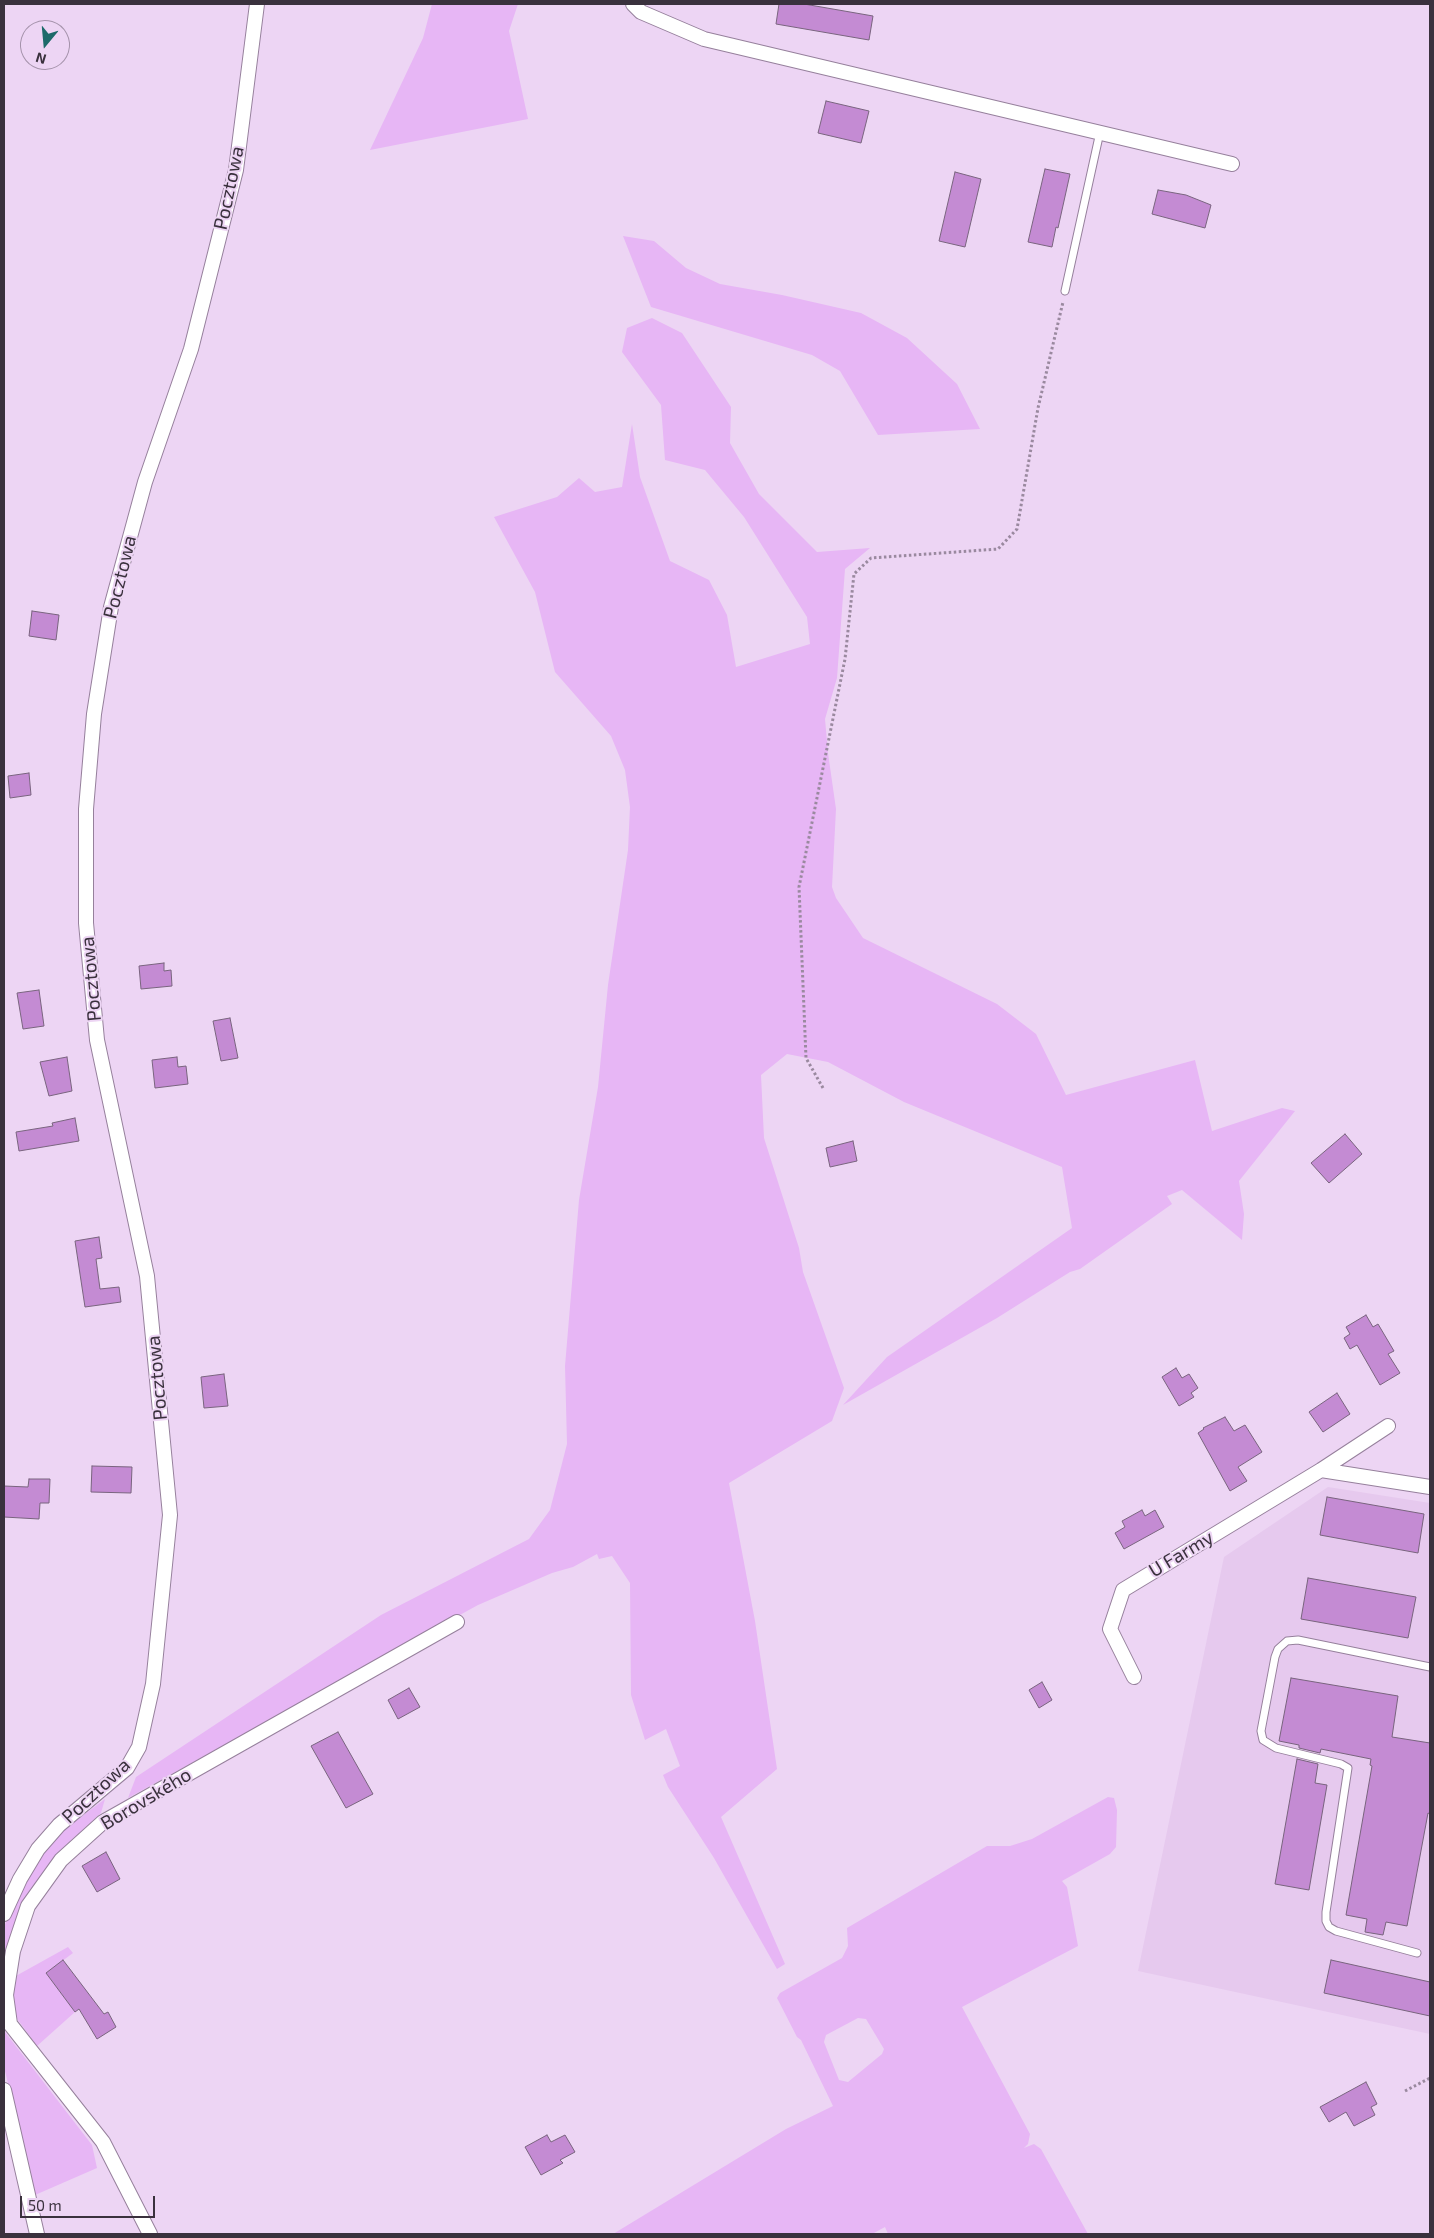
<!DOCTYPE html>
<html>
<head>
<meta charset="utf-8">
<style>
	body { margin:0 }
	#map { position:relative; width:1434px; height:2238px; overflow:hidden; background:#edd5f4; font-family:"Exo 2",sans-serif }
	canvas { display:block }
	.frame { position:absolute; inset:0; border:5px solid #3a313d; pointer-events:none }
	.north { position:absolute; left:20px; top:20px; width:50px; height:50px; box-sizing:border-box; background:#edd5f4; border:1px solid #a593ab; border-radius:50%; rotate:197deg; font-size:14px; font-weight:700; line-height:20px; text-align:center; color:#3a313d }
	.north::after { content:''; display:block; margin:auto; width:18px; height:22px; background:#1d6a6a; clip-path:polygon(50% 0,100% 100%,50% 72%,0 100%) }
	.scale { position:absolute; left:20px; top:2196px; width:135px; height:22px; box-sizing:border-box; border:2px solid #3a313d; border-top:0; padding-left:6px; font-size:15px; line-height:18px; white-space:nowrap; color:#3a313d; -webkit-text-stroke:4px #edd5f4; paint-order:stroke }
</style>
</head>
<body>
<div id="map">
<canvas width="1434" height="2238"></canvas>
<div class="frame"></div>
<div class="north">N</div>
<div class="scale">50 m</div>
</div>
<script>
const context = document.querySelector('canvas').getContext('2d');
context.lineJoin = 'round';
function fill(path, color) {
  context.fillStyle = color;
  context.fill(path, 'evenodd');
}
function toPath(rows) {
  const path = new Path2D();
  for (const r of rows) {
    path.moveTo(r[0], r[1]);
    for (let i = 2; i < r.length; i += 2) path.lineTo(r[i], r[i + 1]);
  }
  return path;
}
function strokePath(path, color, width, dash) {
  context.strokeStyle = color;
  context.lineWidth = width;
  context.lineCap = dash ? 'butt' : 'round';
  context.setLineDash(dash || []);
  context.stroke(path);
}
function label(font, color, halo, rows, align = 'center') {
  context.font = font + ' "Exo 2",sans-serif';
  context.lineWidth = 4;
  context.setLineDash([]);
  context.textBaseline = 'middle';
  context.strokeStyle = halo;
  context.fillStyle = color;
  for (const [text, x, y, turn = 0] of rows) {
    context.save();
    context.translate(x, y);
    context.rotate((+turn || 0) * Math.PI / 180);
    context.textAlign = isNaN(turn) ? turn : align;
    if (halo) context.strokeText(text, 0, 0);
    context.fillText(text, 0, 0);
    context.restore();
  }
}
const built = toPath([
	[1328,1487,1430,1503,1430,2034,1138,1971,1224,1557]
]);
const green = toPath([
	[432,4,518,4,509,31,528,119,370,150,423,38],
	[623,236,654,241,686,268,720,284,782,295,861,313,907,338,957,384,980,429,878,435,840,371,812,355,651,307],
	[652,318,682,333,731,407,730,443,759,494,817,552,870,548,845,569,837,678,825,719,828,753,836,809,832,887,836,898,863,938,997,1004,1036,1034,1066,1095,1195,1060,1212,1131,1282,1108,1295,1111,1239,1181,1244,1214,1242,1240,1182,1190,1167,1196,1172,1204,1080,1269,1070,1272,997,1318,843,1405,887,1357,1072,1228,1062,1167,904,1102,828,1062,787,1054,761,1075,764,1138,799,1248,803,1272,844,1388,832,1421,729,1483,755,1621,777,1769,721,1817,785,1964,777,1969,714,1858,668,1787,663,1775,680,1766,666,1729,645,1740,631,1695,630,1583,612,1556,599,1559,597,1554,573,1567,552,1573,478,1605,128,1798,136,1777,381,1615,529,1539,550,1510,567,1444,565,1366,579,1200,598,1087,608,985,628,850,630,807,625,770,611,736,555,672,535,592,494,517,557,497,579,478,595,492,622,487,632,424,640,477,670,561,709,580,727,615,736,667,810,644,807,617,744,517,705,470,665,460,661,405,622,352,627,328],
	[1108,1797,1114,1798,1117,1810,1116,1847,1110,1854,1062,1881,1067,1887,1078,1946,962,2007,1030,2134,1028,2144,1024,2148,1034,2144,1041,2149,1088,2234,888,2234,885,2227,872,2234,613,2234,786,2129,833,2106,801,2040,797,2037,777,1998,780,1993,842,1958,848,1946,847,1928,987,1846,1010,1846,1032,1839],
	[858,2018,866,2019,884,2049,882,2054,848,2082,839,2080,824,2042,826,2035],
	[105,1799,101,1813,67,1844,30,1890,19,1912,4,1959,4,1927,22,1883,42,1854,61,1832],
	[68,1947,73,1953,46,1973,75,2012,37,2046,10,2009,14,1977],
	[4,2026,5,2032,92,2145,97,2168,35,2195,4,2067]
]);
const building = toPath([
	[779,4,804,4,873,16,869,40,776,24,779,4],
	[826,101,869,111,861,143,818,133,826,101],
	[1045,169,1070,174,1058,228,1056,227,1052,247,1028,242,1045,169],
	[955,172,981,179,965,247,939,241,955,172],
	[1158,190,1186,195,1211,205,1205,228,1152,214,1158,190],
	[32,611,59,615,56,640,29,636,32,611],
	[29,773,31,795,10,798,8,776,29,773],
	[164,963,164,971,171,970,172,986,141,989,139,966,164,963],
	[39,990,44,1026,23,1029,17,993,39,990],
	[230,1018,238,1058,221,1061,213,1021,230,1018],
	[67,1057,72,1091,49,1096,40,1062,67,1057],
	[177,1057,178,1067,186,1066,188,1084,155,1088,152,1060,177,1057],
	[75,1118,79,1141,19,1151,16,1132,53,1126,52,1123,75,1118],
	[1345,1134,1362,1154,1329,1183,1311,1163,1345,1134],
	[853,1141,857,1161,830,1167,826,1148,853,1141],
	[99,1237,102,1258,96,1259,100,1289,119,1287,121,1302,85,1307,75,1241,99,1237],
	[1366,1315,1373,1327,1378,1324,1394,1351,1388,1354,1400,1373,1380,1385,1357,1345,1350,1349,1344,1338,1350,1334,1346,1327,1366,1315],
	[1176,1368,1182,1378,1189,1374,1198,1388,1191,1393,1194,1397,1179,1406,1162,1377,1176,1368],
	[224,1374,228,1406,204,1408,201,1377,224,1374],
	[1337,1393,1350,1414,1323,1432,1309,1412,1337,1393],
	[1225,1417,1234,1431,1245,1425,1262,1452,1238,1467,1247,1481,1230,1491,1198,1433,1204,1429,1203,1428,1225,1417],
	[92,1466,132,1467,131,1493,91,1492,92,1466],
	[29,1479,50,1479,49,1503,40,1503,39,1519,4,1517,4,1486,28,1487,29,1479],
	[1327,1497,1424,1514,1418,1553,1320,1535,1327,1497],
	[1142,1510,1145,1516,1155,1510,1164,1527,1124,1549,1115,1533,1125,1527,1122,1521,1142,1510],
	[1308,1578,1416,1597,1408,1638,1301,1619,1308,1578],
	[1291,1678,1398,1696,1392,1737,1430,1743,1430,1814,1428,1813,1407,1926,1386,1922,1383,1935,1365,1932,1367,1919,1346,1915,1372,1766,1370,1765,1371,1759,1321,1749,1320,1753,1299,1748,1299,1745,1279,1741,1291,1678],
	[1042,1682,1052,1700,1039,1708,1029,1690,1042,1682],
	[409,1688,420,1707,398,1719,388,1700,409,1688],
	[338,1732,373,1794,346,1808,311,1746,338,1732],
	[1297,1759,1318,1764,1315,1783,1327,1785,1309,1890,1275,1884,1297,1759],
	[106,1852,120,1879,97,1892,82,1866,106,1852],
	[63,1960,104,2014,108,2012,116,2027,97,2039,79,2009,75,2012,46,1973,63,1960],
	[1331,1960,1430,1982,1430,2016,1324,1993,1331,1960],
	[1366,2082,1377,2104,1371,2107,1375,2115,1354,2126,1346,2112,1329,2122,1320,2107,1366,2082],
	[547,2135,551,2142,565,2135,575,2152,560,2160,563,2163,541,2175,525,2147,547,2135]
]);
const path = toPath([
	[823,1088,806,1058,799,887,845,659,854,574,871,558,998,549,1017,529,1038,408,1063,302],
	[1405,2091,1430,2078]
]);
const lane = toPath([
	[1065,291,1100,132],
	[1417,1953,1336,1931,1329,1927,1326,1921,1326,1912,1348,1768,1341,1764,1276,1748,1263,1740,1261,1731,1275,1657,1278,1649,1287,1641,1298,1640,1430,1667]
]);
const street = toPath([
	[633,4,641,12,704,39,1232,164],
	[1321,1470,1430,1487],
	[1134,1677,1110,1629,1123,1590,1321,1470,1388,1426],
	[4,1914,20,1879,38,1849,59,1825,127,1768,139,1747,153,1684,170,1515,147,1276,97,1040,86,923,86,809,94,714,111,607,145,482,191,349,236,170,257,4],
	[4,2090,37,2234],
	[150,2234,103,2142,10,2024,6,1995,13,1951,28,1906,61,1860,103,1822,457,1622]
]);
const streetNames = [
	["Pocztowa",229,188,-78],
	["Pocztowa",120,577,-76],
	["Pocztowa",91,979,-95],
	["Pocztowa",157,1378,-95],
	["U Farmy",1181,1554,-31],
	["Pocztowa",96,1791,-43],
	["Borovského",146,1799,-31]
];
fill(built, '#e6c9ee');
fill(green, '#e7b6f5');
fill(building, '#c48bd3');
strokePath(building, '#79647e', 1);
strokePath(lane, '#96809c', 9);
strokePath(street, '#96809c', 16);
strokePath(path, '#9a899f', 3, [2.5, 2.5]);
strokePath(lane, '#fff', 7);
strokePath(street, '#fff', 14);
label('19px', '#3a313d', '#edd5f4', streetNames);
</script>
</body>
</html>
